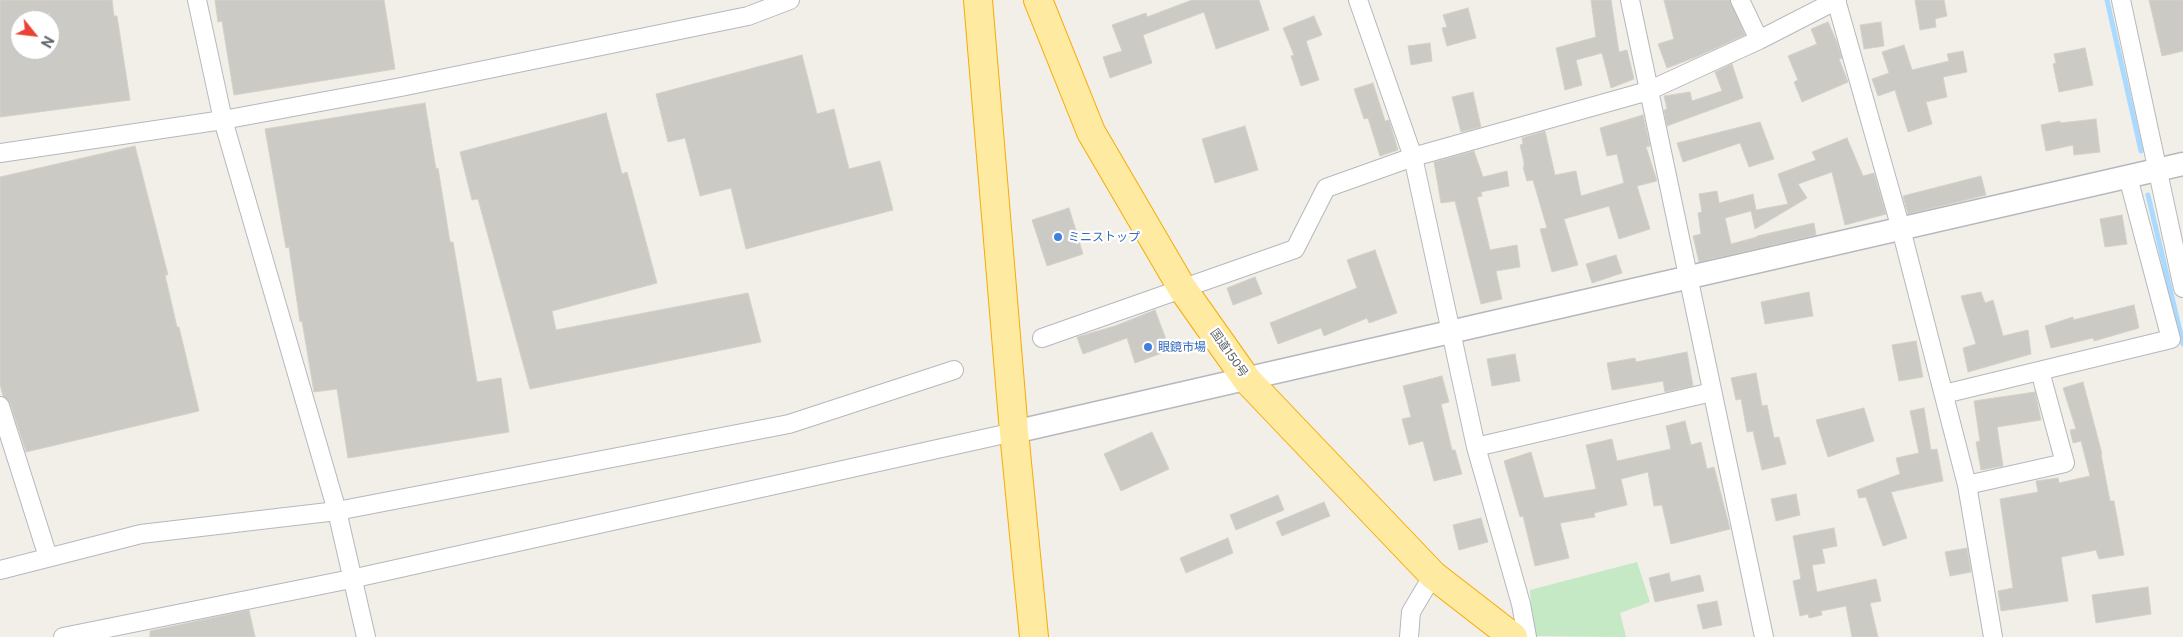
<!DOCTYPE html>
<html>
<head>
<meta charset="utf-8">
<style>
	body { margin:0 }
	#map { position:relative; width:2183px; height:637px; overflow:hidden; background:#f1efe8; font-family:"Public Sans",sans-serif }
	canvas { display:block }
	.north { position:absolute; left:10px; top:10px; width:50px; height:50px; box-sizing:border-box; background:#fff; border:1px solid #bfc1c3; border-radius:50%; rotate:119deg; font-size:14px; font-weight:700; line-height:20px; text-align:center; color:#5f6368 }
	.north::after { content:''; display:block; margin:auto; width:18px; height:22px; background:#ea4335; clip-path:polygon(50% 0,100% 100%,50% 72%,0 100%) }
</style>
</head>
<body>
<div id="map">
<canvas width="2183" height="637"></canvas>
<div class="north">N</div>
</div>
<script>
const context = document.querySelector('canvas').getContext('2d');
context.lineJoin = 'round';
function fill(path, color) {
  context.fillStyle = color;
  context.fill(path, 'evenodd');
}
function toPath(rows) {
  const path = new Path2D();
  for (const r of rows) {
    path.moveTo(r[0], r[1]);
    for (let i = 2; i < r.length; i += 2) path.lineTo(r[i], r[i + 1]);
  }
  return path;
}
function strokePath(path, color, width, dash) {
  context.strokeStyle = color;
  context.lineWidth = width;
  context.lineCap = dash ? 'butt' : 'round';
  context.setLineDash(dash || []);
  context.stroke(path);
}
function label(font, color, halo, rows, align = 'center') {
  context.font = font + ' "Public Sans","Noto Sans JP",sans-serif';
  context.lineWidth = 4.5;
  context.setLineDash([]);
  context.textBaseline = 'middle';
  context.strokeStyle = halo;
  context.fillStyle = color;
  for (const [text, x, y, turn = 0] of rows) {
    context.save();
    context.translate(x, y);
    context.rotate((+turn || 0) * Math.PI / 180);
    context.textAlign = isNaN(turn) ? turn : align;
    if (halo) context.strokeText(text, 0, 0);
    context.fillText(text, 0, 0);
    context.restore();
  }
}
const green = toPath([
	[1637,562,1650,602,1620,613,1626,637,1534,636,1530,590]
]);
const stream = toPath([
	[2107,0,2141,151],
	[2148,195,2183,344]
]);
const building = toPath([
	[0,0,112,0,114,16,117,16,130,100,0,117,0,0],
	[50,13,50,50,20,50,20,17,50,13],
	[215,0,384,0,395,69,234,95,222,21,218,22,215,0],
	[1192,0,1259,0,1269,30,1216,49,1204,12,1143,35,1152,63,1110,78,1103,57,1122,51,1112,25,1146,13,1147,17,1192,0],
	[1591,0,1611,0,1619,52,1627,50,1634,79,1611,88,1602,53,1576,60,1582,85,1565,90,1556,48,1596,37,1591,0],
	[1664,0,1730,0,1745,35,1696,57,1667,68,1658,44,1674,39,1664,0],
	[1915,0,1944,0,1947,16,1935,19,1936,27,1920,30,1915,0],
	[2149,0,2183,0,2183,51,2162,56,2149,0],
	[1468,8,1476,38,1447,46,1442,28,1447,27,1443,15,1468,8],
	[1314,16,1322,35,1306,41,1319,80,1301,86,1291,56,1294,55,1283,28,1314,16],
	[1828,22,1836,40,1842,58,1839,59,1848,82,1802,102,1794,82,1798,80,1788,56,1817,44,1811,29,1828,22],
	[1881,22,1884,46,1864,49,1860,25,1881,22],
	[1430,43,1432,61,1411,65,1408,46,1430,43],
	[1904,45,1912,70,1949,61,1947,54,1963,51,1967,72,1943,77,1947,97,1926,102,1932,124,1908,132,1895,90,1878,96,1872,79,1889,73,1882,52,1904,45],
	[2085,48,2093,85,2059,92,2053,64,2056,63,2054,54,2085,48],
	[802,55,817,114,834,109,849,169,880,161,893,210,746,249,731,188,700,196,685,138,668,142,656,94,802,55],
	[1732,64,1743,98,1667,126,1664,110,1667,109,1664,96,1690,92,1692,101,1722,91,1715,72,1732,64],
	[1373,83,1385,121,1389,120,1398,150,1380,156,1368,118,1364,119,1354,89,1373,83],
	[1473,92,1481,127,1461,132,1452,97,1473,92],
	[425,103,436,169,438,168,450,242,453,242,477,382,501,378,509,432,348,458,337,389,314,392,302,321,300,322,289,247,286,248,265,129,425,103],
	[606,113,622,174,627,172,657,283,552,311,556,330,748,293,761,342,530,389,478,199,472,200,460,152,606,113],
	[1643,115,1650,146,1646,147,1657,181,1637,186,1650,229,1619,239,1609,206,1564,219,1578,265,1552,272,1540,229,1547,228,1533,180,1527,181,1523,167,1524,167,1524,162,1520,145,1523,144,1522,138,1545,131,1555,175,1576,171,1581,196,1624,183,1617,154,1607,156,1600,128,1643,115],
	[2096,119,2100,152,2074,155,2073,145,2046,151,2041,125,2060,121,2060,123,2096,119],
	[1760,122,1774,159,1749,167,1740,143,1683,162,1677,143,1760,122],
	[1245,126,1258,170,1215,183,1202,139,1245,126],
	[1847,138,1863,176,1874,173,1886,214,1845,225,1832,172,1798,184,1807,198,1755,229,1751,211,1725,218,1731,244,1757,237,1757,236,1814,223,1816,235,1699,262,1693,236,1701,234,1698,213,1702,212,1699,194,1717,191,1719,203,1753,194,1756,210,1788,204,1778,174,1816,160,1812,152,1847,138],
	[135,146,168,275,165,275,177,327,179,327,199,411,26,452,10,403,3,396,0,384,0,177,135,146],
	[1474,151,1483,177,1507,171,1509,186,1481,192,1482,196,1477,197,1490,250,1517,245,1520,267,1496,271,1502,299,1481,304,1455,201,1441,203,1434,162,1474,151],
	[1981,176,1986,195,1908,214,1903,196,1981,176],
	[1069,208,1083,254,1047,266,1032,220,1069,208],
	[2122,215,2127,244,2105,247,2100,219,2122,215],
	[1375,250,1397,313,1369,323,1367,318,1324,336,1321,328,1278,344,1270,323,1357,288,1347,260,1375,250],
	[1616,255,1622,273,1592,283,1586,264,1616,255],
	[1255,277,1262,294,1233,305,1227,288,1255,277],
	[1809,292,1813,316,1765,324,1761,302,1809,292],
	[1981,292,1985,303,1993,300,2003,336,2028,330,2031,354,1968,372,1963,348,1976,344,1961,296,1981,292],
	[2134,305,2139,328,2094,341,2093,338,2051,348,2045,326,2073,317,2073,320,2134,305],
	[1155,310,1170,350,1135,363,1127,338,1083,354,1077,337,1115,326,1155,310],
	[1916,341,1923,377,1899,381,1892,345,1916,341],
	[1687,352,1693,386,1665,392,1663,381,1612,390,1607,363,1635,358,1636,362,1687,352],
	[1515,354,1520,381,1492,386,1487,359,1515,354],
	[1756,373,1762,406,1767,405,1774,438,1779,437,1786,464,1762,470,1753,431,1747,432,1741,399,1736,400,1731,378,1756,373],
	[1442,376,1449,402,1441,404,1452,450,1455,450,1462,474,1434,481,1423,441,1409,445,1402,419,1411,417,1403,386,1442,376],
	[2083,382,2102,454,2101,454,2110,501,2114,501,2124,555,2099,559,2096,550,2061,557,2068,601,2001,611,1998,591,2013,588,2000,499,2038,492,2036,481,2058,478,2059,483,2090,476,2081,441,2073,443,2070,430,2076,429,2063,388,2083,382],
	[2035,392,2041,420,1997,427,2003,466,1981,470,1976,442,1980,441,1974,401,2035,392],
	[1864,408,1874,441,1828,457,1816,420,1864,408],
	[1924,408,1931,450,1937,449,1943,481,1891,492,1907,538,1883,546,1866,497,1859,498,1857,490,1900,474,1896,458,1919,453,1910,411,1924,408],
	[1685,421,1691,445,1701,442,1707,469,1714,467,1730,529,1671,544,1662,505,1654,506,1648,472,1621,479,1627,505,1594,513,1595,517,1560,523,1569,558,1535,566,1523,516,1520,517,1504,461,1531,452,1544,498,1596,489,1586,445,1612,439,1617,461,1671,449,1666,426,1685,421],
	[1152,432,1169,469,1121,491,1104,454,1152,432],
	[1796,494,1800,515,1776,521,1771,499,1796,494],
	[1278,495,1284,510,1236,530,1230,515,1278,495],
	[1324,502,1330,516,1282,536,1276,522,1324,502],
	[1481,518,1488,542,1459,550,1453,525,1481,518],
	[1834,528,1837,546,1822,549,1825,563,1812,565,1817,592,1876,579,1881,601,1870,603,1878,637,1852,637,1846,606,1821,611,1822,615,1809,618,1808,614,1800,616,1793,581,1801,579,1793,536,1834,528],
	[1228,538,1233,553,1186,573,1180,558,1228,538],
	[1967,548,1971,572,1950,576,1945,552,1967,548],
	[1669,573,1671,582,1700,575,1704,591,1655,602,1649,578,1669,573],
	[2148,587,2151,614,2096,623,2092,595,2148,587],
	[1717,601,1722,625,1703,629,1697,605,1717,601],
	[249,610,255,637,150,637,150,631,249,610]
]);
const minor = toPath([
	[197,0,223,120,337,511,366,637],
	[1358,0,1413,157,1476,447,1521,604,1527,637],
	[1630,0,1764,637],
	[1740,0,1759,40],
	[1836,0,1901,229,1967,485,1993,637],
	[2121,0,2183,288],
	[0,153,223,120,401,87,748,16,790,0],
	[1042,338,1295,249,1326,188,1413,157,1648,91,1759,40,1837,0],
	[1944,394,2171,339,2128,177],
	[0,406,48,557],
	[1476,447,1712,392],
	[1967,485,2065,463,2040,371],
	[0,570,141,534,337,511,789,424,954,370],
	[63,637,351,579,1014,432],
	[1409,637,1411,612,1433,575]
]);
const tertiary = toPath([
	[1014,432,2183,164]
]);
const trunk = toPath([
	[978,0,1014,432,1034,637],
	[1038,0,1091,132,1182,288,1247,380,1433,575,1513,637]
]);
const markers = [
	[1058,237,5,"#3f7fe0"],
	[1148,347,5,"#3f7fe0"]
];
const shopNames = [
	["ミニストップ",1068,237],
	["眼鏡市場",1158,347]
];
const streetNames = [
	["国道150号",1229,353,55]
];
fill(green, '#c5e8c5');
strokePath(stream, '#aadaff', 5);
fill(building, '#cccac5');
strokePath(building, '#d6d1c6', 1);
strokePath(minor, '#b5b8bc', 20);
strokePath(tertiary, '#b5b8bc', 25);
strokePath(trunk, '#f9ab00', 30);
strokePath(minor, '#fff', 18);
strokePath(tertiary, '#fff', 22);
strokePath(trunk, '#feeaa1', 28);
for (const [x, y, r, color] of markers) {
  const dot = new Path2D();
  dot.arc(x, y, r, 0, 2 * Math.PI);
  context.fillStyle = color;
  context.fill(dot);
  strokePath(dot, '#fff', 2);
}
label('12px', '#366cbe', '#fff', shopNames, 'left');
label('12px', '#5f6368', '#fff', streetNames);
</script>
</body>
</html>
